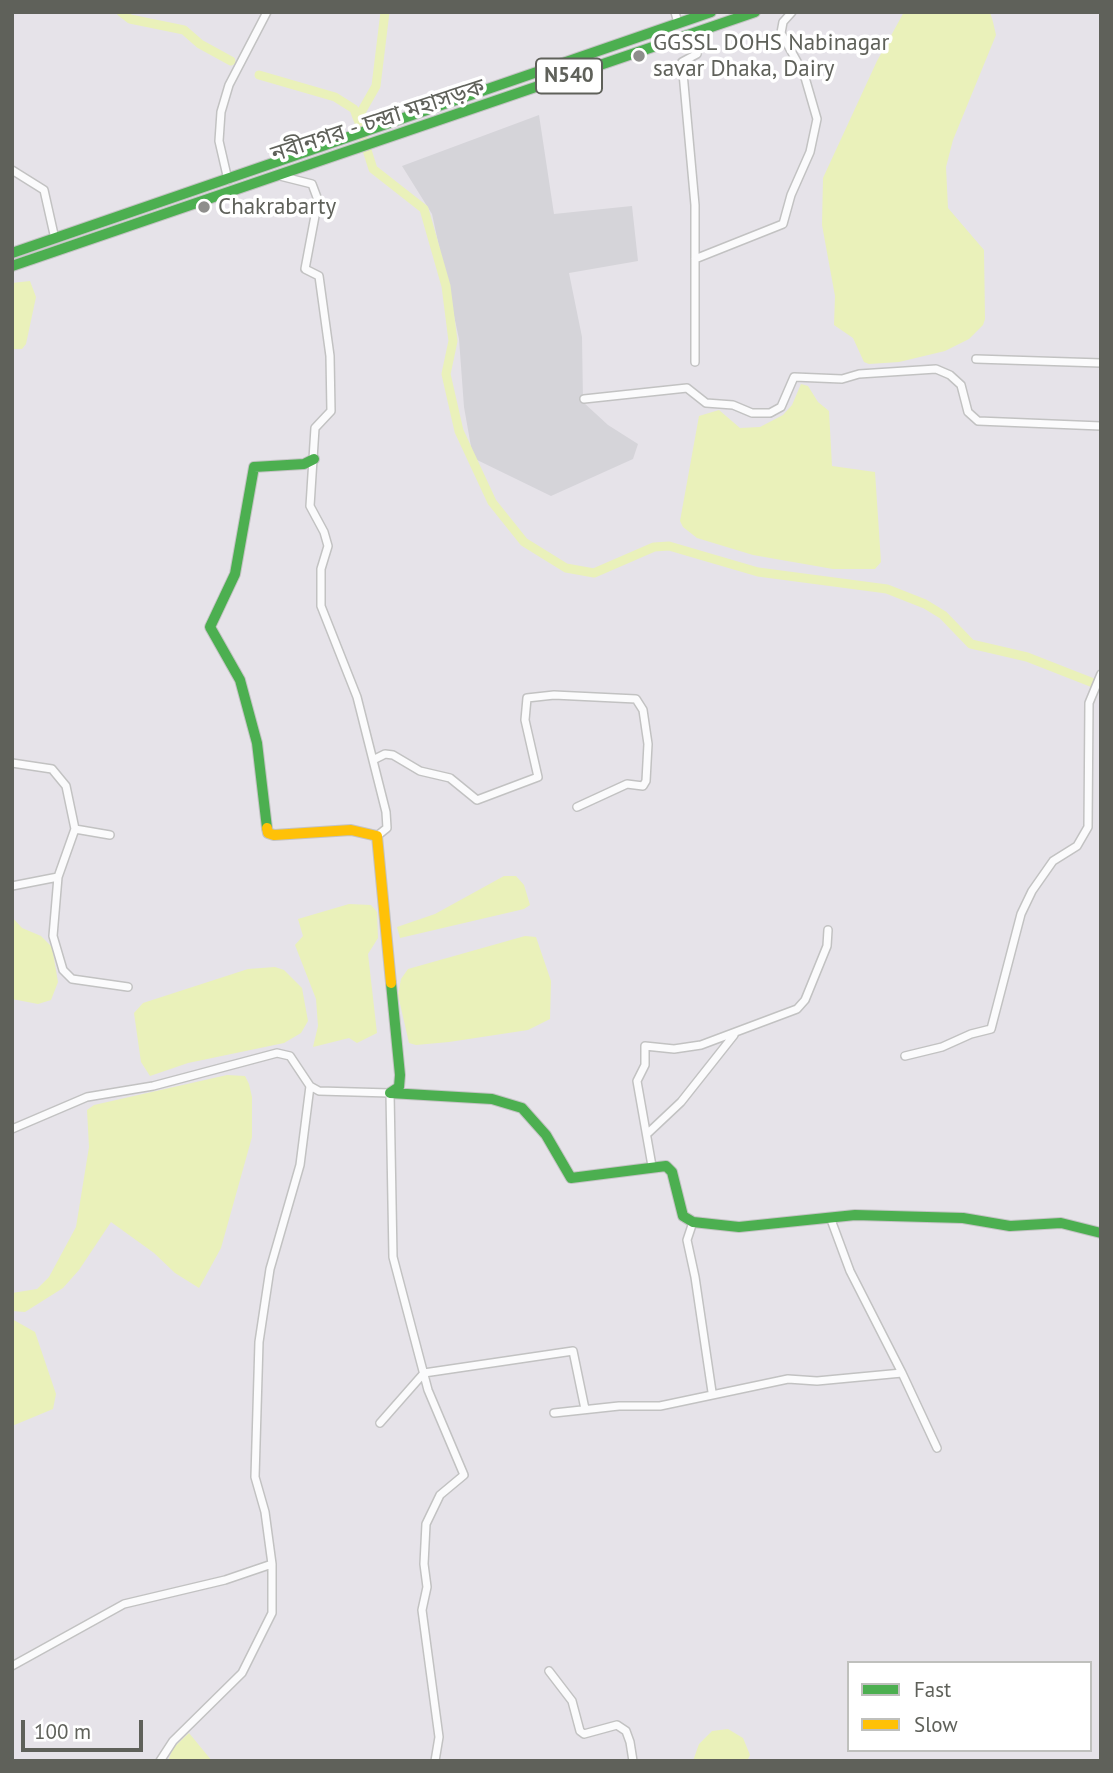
<!DOCTYPE html>
<html>
<head>
<meta charset="utf-8">
<style>
	body { margin:0 }
	#map { position:relative; width:1113px; height:1773px; overflow:hidden; background:#e6e3e9; font-family:"PT Sans",sans-serif }
	canvas { display:block }
	.frame { position:absolute; inset:0; border:14px solid #5f615a; pointer-events:none }
	.legend { position:absolute; left:847px; top:1661px; width:245px; height:91px; box-sizing:border-box; background:#fff; border:2px solid #bfc0bd; margin:0; padding:9px 12px; list-style:none; font-size:21px; color:#5f615a }
	.legend li { display:flex; align-items:center; gap:14px; height:35px }
	.legend b { width:35px; border:2px solid #bfc0bd }
	.scale { position:absolute; left:21px; top:1720px; width:122px; height:32px; box-sizing:border-box; border:4px solid #5f615a; border-top:0; padding-left:9px; font-size:21px; line-height:24px; white-space:nowrap; color:#5f615a; -webkit-text-stroke:5px #fff; paint-order:stroke }
</style>
</head>
<body>
<div id="map">
<canvas width="1113" height="1773"></canvas>
<div class="frame"></div>
<ul class="legend">
<li><b style="height:9px;background:#4caf50"></b>Fast</li>
<li><b style="height:9px;background:#ffc107"></b>Slow</li>
</ul>
<div class="scale">100 m</div>
</div>
<script>
const context = document.querySelector('canvas').getContext('2d');
context.lineJoin = 'round';
function fill(path, color) {
  context.fillStyle = color;
  context.fill(path, 'evenodd');
}
function toPath(rows) {
  const path = new Path2D();
  for (const r of rows) {
    path.moveTo(r[0], r[1]);
    for (let i = 2; i < r.length; i += 2) path.lineTo(r[i], r[i + 1]);
  }
  return path;
}
function strokePath(path, color, width, dash) {
  context.strokeStyle = color;
  context.lineWidth = width;
  context.lineCap = dash ? 'butt' : 'round';
  context.setLineDash(dash || []);
  context.stroke(path);
}
function label(font, color, halo, rows, align = 'center') {
  context.font = font + ' "PT Sans","Noto Sans Bengali",sans-serif';
  context.lineWidth = 7;
  context.setLineDash([]);
  context.textBaseline = 'middle';
  context.strokeStyle = halo;
  context.fillStyle = color;
  for (const [text, x, y, turn = 0] of rows) {
    context.save();
    context.translate(x, y);
    context.rotate((+turn || 0) * Math.PI / 180);
    context.textAlign = isNaN(turn) ? turn : align;
    if (halo) context.strokeText(text, 0, 0);
    context.fillText(text, 0, 0);
    context.restore();
  }
}
const industrial = toPath([
	[539,115,554,214,632,206,638,261,569,273,582,337,583,402,608,425,638,444,633,459,551,496,473,458,464,407,459,339,432,214,402,166]
]);
const water = toPath([
	[904,12,990,12,993,22,996,35,953,140,946,167,948,208,984,250,985,319,983,325,969,339,945,351,899,362,869,364,864,362,853,338,834,325,835,296,822,225,823,178,877,61],
	[30,281,36,297,26,344,22,349,14,349,12,283],
	[801,384,808,386,818,402,829,411,832,466,875,472,881,562,875,569,833,569,753,555,697,538,683,527,680,521,699,416,719,410,740,428,760,427,783,415,792,405],
	[504,876,516,876,524,885,530,905,524,909,400,938,397,927,435,914],
	[349,904,371,905,377,912,378,938,368,954,377,1033,357,1043,349,1038,313,1047,318,1026,316,999,295,945,303,936,298,919],
	[12,917,22,928,41,936,52,947,58,982,51,1000,38,1004,12,999],
	[525,936,536,937,551,981,550,1019,528,1030,449,1042,416,1045,409,1043,398,995,401,979,408,969],
	[275,967,284,970,302,988,308,1021,301,1033,284,1043,188,1063,150,1076,141,1062,134,1013,143,1003,248,969],
	[227,1075,245,1076,249,1084,252,1097,252,1137,221,1248,199,1288,175,1273,154,1253,111,1222,79,1270,63,1288,25,1312,12,1311,12,1293,37,1289,49,1277,76,1227,89,1147,87,1110,94,1105],
	[12,1319,35,1332,56,1394,53,1409,12,1426],
	[728,1729,743,1738,750,1755,747,1761,693,1761,699,1744,712,1731],
	[189,1733,212,1761,168,1761,173,1748]
]);
const canal = toPath([
	[121,12,130,19,184,30,200,44,231,61],
	[385,12,376,86,360,114,359,125,373,169,424,209,446,286,453,341,446,374,459,431,492,502,524,542,566,568,594,573,654,547,669,546,758,572,887,589,925,604,943,615,971,644,1027,657,1101,686],
	[259,75,335,97,354,109,358,120]
]);
const street = toPath([
	[675,12,678,23],
	[683,36,697,54,682,62,695,205,695,362],
	[12,170,44,190,55,239],
	[280,176,312,184,318,200,305,269,319,276,330,356,331,411,315,428,310,506,324,532,328,546,321,569,321,606,357,697,386,812,387,828,377,836],
	[228,180,219,141,221,112,229,85,267,12],
	[695,259,783,224,791,195,810,152,817,119,804,74,781,33,783,22,792,12],
	[976,359,1101,363],
	[584,399,687,388,706,403,733,405,752,413,770,413,781,407,794,377,842,379,859,374,936,369,950,375,961,385,968,412,978,421,1101,426],
	[373,760,385,754,393,755,420,771,450,778,477,800,538,777,525,720,527,698,554,695,636,699,643,710,648,744,646,781,643,786,627,784,577,807],
	[12,763,52,769,66,786,75,829,110,835],
	[75,829,58,877,53,936,63,970,72,979,128,987],
	[12,886,58,877],
	[905,1056,942,1047,971,1034,991,1029,1021,914,1032,891,1053,861,1077,846,1088,827,1089,703,1101,674],
	[12,1129,87,1097,153,1086,277,1053,290,1056,310,1086,319,1091,390,1093,393,1257,428,1390,464,1475,440,1495,426,1524,424,1564,427,1587,422,1610,439,1737,435,1761],
	[647,1134,681,1102,734,1035],
	[652,1166,637,1081,645,1065,645,1046,674,1049,701,1045,797,1009,805,1000,827,946,828,930],
	[830,1217,850,1271,902,1373],
	[693,1222,687,1240,695,1277,712,1392],
	[554,1413,619,1406,660,1406,788,1379,817,1381,902,1373,937,1448],
	[380,1423,424,1373,573,1351,585,1409],
	[12,1666,124,1604,225,1580,272,1564],
	[549,1671,572,1701,580,1731,584,1734,617,1725,626,1731,630,1742,633,1761],
	[160,1761,173,1741,242,1673,272,1613,272,1564,265,1512,255,1477,259,1342,270,1269,300,1165,310,1086]
]);
const fast = toPath([
	[12,253,711,12],
	[12,266,755,12],
	[267,828,257,743,240,680,210,627,235,574,254,467,304,464,314,459],
	[391,983,400,1075,399,1087,390,1093,492,1099,522,1108,546,1135,571,1178,666,1166,672,1172,683,1216,693,1222,739,1227,855,1215,963,1218,1010,1226,1061,1223,1101,1233]
]);
const slow = toPath([
	[267,828,268,833,274,835,351,830,377,836,391,983]
]);
const markers = [
	[639,56,7,"#8e8e8c"],
	[204,207,7,"#8e8e8c"]
];
const shields = [
	[569,76,66]
];
const shieldNames = [
	["N540",569,76]
];
const poiNames = [
	["GGSSL DOHS Nabinagar",653,43],
	["savar Dhaka, Dairy",653,69],
	["Chakrabarty",218,207]
];
const streetNames = [
	["নবীনগর - চন্দ্রা মহাসড়ক",378,121,-18]
];
fill(industrial, '#d5d4d9');
fill(water, '#eaf1ba');
strokePath(canal, '#eaf1ba', 9);
strokePath(street, '#c2c2c2', 10);
strokePath(fast, '#c4c3c4', 12);
strokePath(slow, '#c4c3c4', 12);
strokePath(street, '#fbfbfc', 7);
strokePath(fast, '#4caf50', 10);
strokePath(slow, '#ffc107', 10);
for (const [x, y, r, color] of markers) {
  const dot = new Path2D();
  dot.arc(x, y, r, 0, 2 * Math.PI);
  context.fillStyle = color;
  context.fill(dot);
  strokePath(dot, '#fff', 2.5);
}
for (const [x, y, w] of shields) {
  const box = new Path2D();
  box.roundRect(x - w / 2, y - 17.5, w, 35, 5);
  context.fillStyle = '#fff';
  context.fill(box);
  strokePath(box, '#5f615a', 2);
}
label('bold 21px', '#5f615a', null, shieldNames);
label('23px', '#5f615a', '#fff', poiNames, 'left');
label('23px', '#5f615a', '#fff', streetNames);
</script>
</body>
</html>
